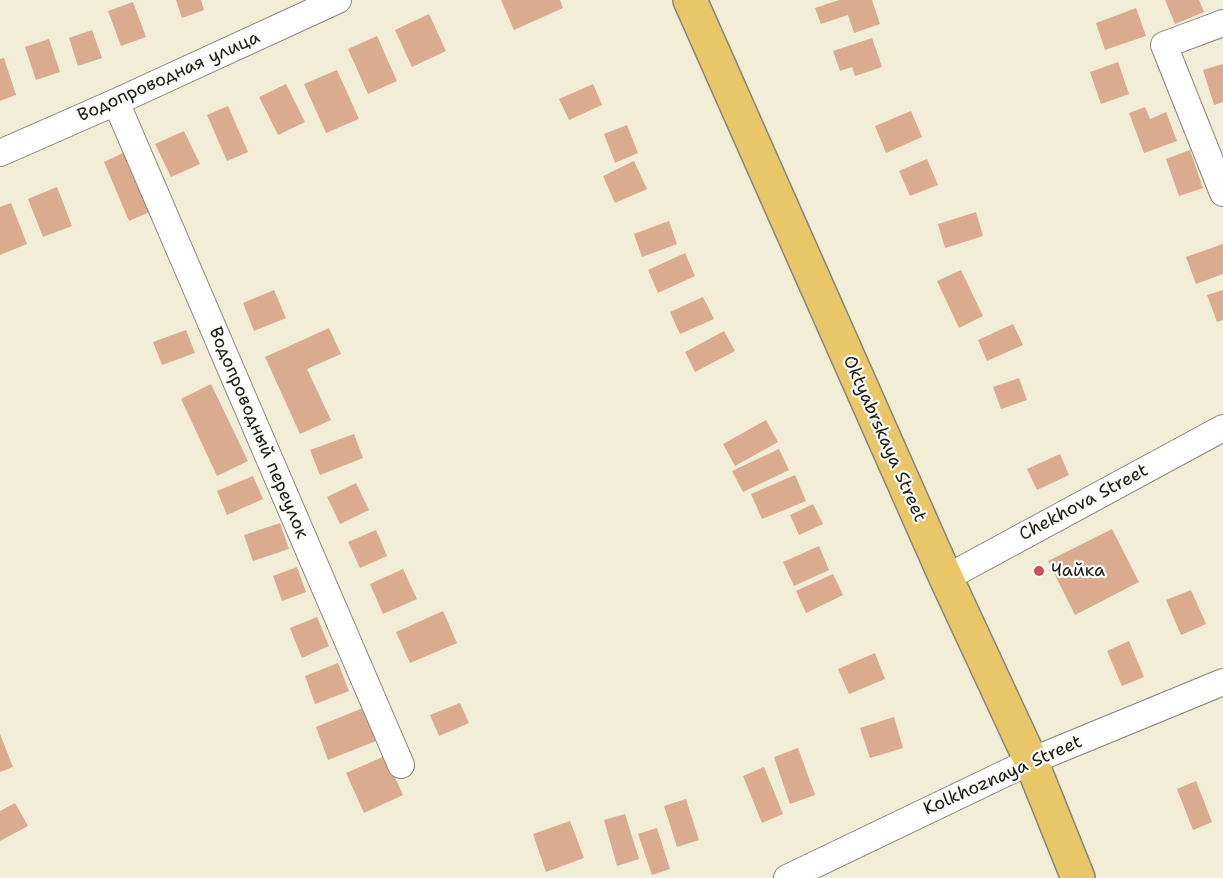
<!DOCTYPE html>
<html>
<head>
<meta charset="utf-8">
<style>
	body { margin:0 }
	canvas { display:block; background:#f1edd7 }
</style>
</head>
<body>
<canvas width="1223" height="878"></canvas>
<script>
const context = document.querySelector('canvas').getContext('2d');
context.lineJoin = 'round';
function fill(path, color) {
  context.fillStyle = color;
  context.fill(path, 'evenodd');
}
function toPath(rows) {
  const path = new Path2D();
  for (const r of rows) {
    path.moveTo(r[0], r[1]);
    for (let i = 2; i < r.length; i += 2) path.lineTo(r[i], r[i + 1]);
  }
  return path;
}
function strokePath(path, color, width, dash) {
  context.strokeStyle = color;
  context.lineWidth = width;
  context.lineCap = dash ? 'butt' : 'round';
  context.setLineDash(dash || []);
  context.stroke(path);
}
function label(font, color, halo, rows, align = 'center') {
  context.font = font + ' "Shantell Sans",sans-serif';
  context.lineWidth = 4.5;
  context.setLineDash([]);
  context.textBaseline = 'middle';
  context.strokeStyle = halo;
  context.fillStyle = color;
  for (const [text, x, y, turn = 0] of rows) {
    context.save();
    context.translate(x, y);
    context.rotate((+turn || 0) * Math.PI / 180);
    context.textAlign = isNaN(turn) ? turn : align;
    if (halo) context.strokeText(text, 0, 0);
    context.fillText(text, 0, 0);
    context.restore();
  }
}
const building = toPath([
	[176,0,201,0,204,10,182,18],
	[501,0,560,0,563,8,514,30],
	[839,0,872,0,880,24,854,33,848,15,821,24,815,8],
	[1165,0,1199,0,1204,12,1175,24],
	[133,2,146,37,121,46,108,11],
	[1136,8,1146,36,1105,50,1096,23],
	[429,14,446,51,412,67,395,30],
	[92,30,102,58,78,66,69,38],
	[377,36,397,81,368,94,348,49],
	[872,38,882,67,855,76,852,67,840,71,833,51],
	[49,39,60,72,36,80,25,47],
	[4,58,16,95,0,101,0,59],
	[1118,62,1129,94,1101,104,1090,72],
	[1223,64,1223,102,1214,105,1203,70],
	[337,70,359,119,326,133,304,84],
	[286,84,305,122,278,135,259,97],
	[593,84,602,105,569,120,559,99],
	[228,106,248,152,227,161,207,115],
	[1145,107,1150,119,1166,112,1177,141,1144,153,1129,113],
	[911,111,922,137,886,153,875,126],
	[627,125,638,153,615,163,604,134],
	[184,131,200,164,171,177,155,144],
	[1190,150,1203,188,1179,196,1166,159],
	[125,152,150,212,129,221,104,162],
	[927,159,938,185,910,196,899,171],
	[634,161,647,189,615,203,603,176],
	[57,187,72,226,43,237,28,199],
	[11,203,27,244,0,255,0,207],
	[976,212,983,236,945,248,938,224],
	[669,221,677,244,642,257,634,234],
	[1223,244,1223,274,1196,284,1186,257],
	[685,253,695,276,658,293,648,270],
	[961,270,983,316,959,328,937,281],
	[274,290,286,318,254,331,243,303],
	[1223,290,1223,320,1217,322,1207,295],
	[703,297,714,319,680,334,670,312],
	[1013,324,1023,345,987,361,978,340],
	[329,328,341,354,307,369,331,420,300,434,265,357],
	[186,330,195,353,162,365,153,342],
	[724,331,735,351,695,372,685,352],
	[1019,378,1027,400,1001,409,993,387],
	[211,384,248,461,217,476,181,399],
	[766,420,778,442,735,466,723,444],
	[354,434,363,458,320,475,310,450],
	[779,449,789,470,743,492,732,471],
	[1060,454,1069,475,1037,490,1027,469],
	[795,475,806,501,762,519,751,494],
	[253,476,263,499,227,515,217,491],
	[356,483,369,510,340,524,327,497],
	[813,504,823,524,799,535,790,515],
	[280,523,289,549,253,561,244,535],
	[1112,529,1139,582,1075,615,1048,561],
	[376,530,387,556,360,568,348,542],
	[819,546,829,570,794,586,783,562],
	[297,567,306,592,282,601,273,576],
	[403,569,417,599,383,614,370,584],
	[833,574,843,595,806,613,796,591],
	[1191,590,1206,624,1181,635,1166,600],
	[443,611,457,643,410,663,396,632],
	[317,617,329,646,302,658,290,628],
	[1129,641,1144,677,1122,686,1107,651],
	[875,653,885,679,849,694,838,669],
	[338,663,349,691,315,704,305,676],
	[460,703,469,723,439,736,430,715],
	[363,708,376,741,328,760,316,727],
	[894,717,903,748,870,758,860,728],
	[0,734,13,767,0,772],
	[798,748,815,795,790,804,774,757],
	[385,756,403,795,364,813,346,773],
	[764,767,783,814,762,823,743,776],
	[1196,781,1212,822,1193,830,1177,789],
	[686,799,699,840,677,847,664,806],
	[15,803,28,826,0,841,0,811],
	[625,814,639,859,617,866,604,820],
	[570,821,584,858,546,872,533,834],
	[657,828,670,869,652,875,638,834]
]);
const street = toPath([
	[1223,23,1164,45,1223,193],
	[116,102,401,765],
	[0,153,116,102,338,0],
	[946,578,1223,428],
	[787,878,1031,761,1223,682]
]);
const primary = toPath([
	[690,0,946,578,1031,761,1078,878]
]);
const markers = [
	[1039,571,6,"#d1495b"]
];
const streetNames = [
	["Водопроводная улица",169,77,-24],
	["Водопроводный переулок",258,433,67],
	["Oktyabrskaya Street",884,439,66],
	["Chekhova Street",1084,503,-28],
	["Kolkhoznaya Street",1003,776,-24]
];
const poiNames = [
	["Чайка",1051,571]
];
fill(building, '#daab8f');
strokePath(street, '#86847a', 28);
strokePath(primary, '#86847a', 36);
strokePath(street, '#fff', 26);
strokePath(primary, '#e9c769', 33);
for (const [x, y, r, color] of markers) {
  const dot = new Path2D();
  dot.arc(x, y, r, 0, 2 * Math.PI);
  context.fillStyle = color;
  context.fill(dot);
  strokePath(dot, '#fdfcf7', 2);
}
label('18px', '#1c1c1c', '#fdfcf7', streetNames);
label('18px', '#1c1c1c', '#fdfcf7', poiNames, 'left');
</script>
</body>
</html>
